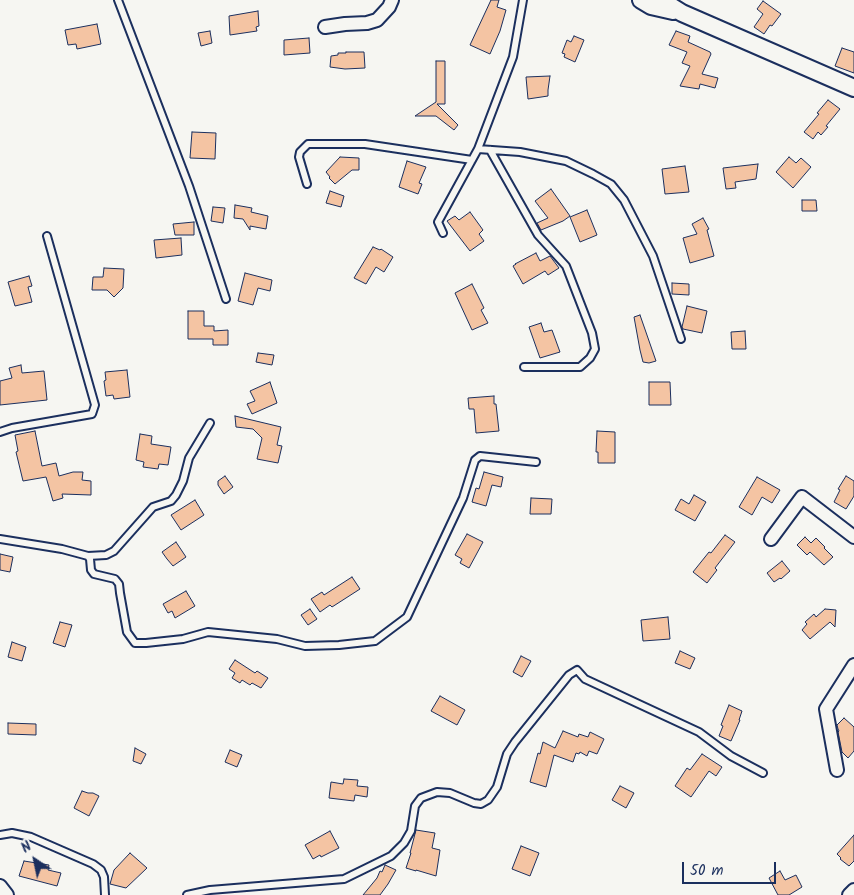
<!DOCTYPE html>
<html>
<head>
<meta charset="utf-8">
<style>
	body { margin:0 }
	#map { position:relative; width:854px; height:895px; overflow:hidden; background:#f6f6f2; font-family:Kalam,sans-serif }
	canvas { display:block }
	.north { position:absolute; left:10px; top:835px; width:50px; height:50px; -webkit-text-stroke:4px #f6f6f2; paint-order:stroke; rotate:326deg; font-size:14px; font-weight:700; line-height:20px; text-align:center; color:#1b2f5e }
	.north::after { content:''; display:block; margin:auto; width:18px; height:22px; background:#1b2f5e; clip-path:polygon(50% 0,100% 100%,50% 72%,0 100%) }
	.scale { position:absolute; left:682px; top:862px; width:94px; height:22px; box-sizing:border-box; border:2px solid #1b2f5e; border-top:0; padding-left:6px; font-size:15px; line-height:18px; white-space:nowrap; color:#1b2f5e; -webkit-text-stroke:4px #f6f6f2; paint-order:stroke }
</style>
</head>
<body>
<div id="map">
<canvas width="854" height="895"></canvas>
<div class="north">N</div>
<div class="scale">50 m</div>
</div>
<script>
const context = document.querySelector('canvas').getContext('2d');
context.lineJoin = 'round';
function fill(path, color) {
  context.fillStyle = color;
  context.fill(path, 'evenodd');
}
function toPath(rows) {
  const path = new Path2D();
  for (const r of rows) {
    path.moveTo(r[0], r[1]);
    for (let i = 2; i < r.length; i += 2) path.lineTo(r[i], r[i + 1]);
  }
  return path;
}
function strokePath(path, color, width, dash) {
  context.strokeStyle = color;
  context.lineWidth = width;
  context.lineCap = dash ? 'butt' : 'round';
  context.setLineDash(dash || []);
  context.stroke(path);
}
const building = toPath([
	[491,0,499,0,497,7,506,10,500,31,490,54,470,45,491,0],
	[763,1,781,14,772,26,770,25,764,34,754,27,763,14,757,9,763,1],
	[258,11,259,26,256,27,257,31,230,35,229,16,258,11],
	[97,24,101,44,77,49,76,44,68,45,65,30,97,24],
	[210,31,212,43,201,46,198,33,210,31],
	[676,31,690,36,688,42,710,52,711,54,702,74,718,78,715,88,700,84,699,89,680,86,690,66,682,63,687,52,669,45,676,31],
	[574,36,584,40,575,62,564,57,565,54,562,53,567,40,571,42,574,36],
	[309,38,310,53,284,55,284,40,309,38],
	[842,48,854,52,854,73,835,66,842,48],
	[346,52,364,52,365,68,345,69,330,67,331,56,338,55,338,53,346,53,346,52],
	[436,61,445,61,445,104,437,104,458,125,454,130,436,116,415,116,436,102,436,61],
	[550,76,548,90,548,96,528,99,526,77,550,76],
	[828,100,840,109,826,126,828,127,821,135,818,132,813,139,804,132,819,114,817,113,828,100],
	[192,132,216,133,215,159,190,158,192,132],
	[340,157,359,158,359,170,352,170,335,184,329,178,330,177,326,172,340,157],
	[789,157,796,163,801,158,811,167,793,188,776,172,789,157],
	[407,161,426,167,419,183,422,184,418,194,399,187,407,161],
	[758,164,756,179,735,182,736,188,726,189,723,168,758,164],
	[685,166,689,192,665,194,662,169,685,166],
	[551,189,570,216,563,221,541,230,537,223,548,218,535,201,551,189],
	[330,191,344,196,341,207,326,203,330,191],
	[802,200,816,200,817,211,802,211,802,200],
	[235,205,252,208,251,212,268,216,266,229,250,226,250,230,243,219,234,218,235,205],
	[213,207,225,208,223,223,211,221,213,207],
	[587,210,597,235,580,242,570,217,587,210],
	[470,212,483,230,479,234,484,241,470,251,447,221,455,216,459,220,470,212],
	[703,218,709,229,707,230,714,256,690,263,683,238,697,234,692,224,703,218],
	[194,222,194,235,175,235,173,224,194,222],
	[181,238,182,255,156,258,154,240,181,238],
	[373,247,380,250,381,249,393,257,384,272,376,267,366,284,354,278,373,247],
	[536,253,540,261,550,256,559,268,548,275,545,271,523,284,513,266,516,264,515,264,536,253],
	[104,268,124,269,123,288,114,297,107,290,92,290,93,277,103,277,104,268],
	[245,273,272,280,270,291,258,288,253,305,238,301,245,273],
	[29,276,32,286,28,287,32,302,15,306,8,282,29,276],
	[672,283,689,284,689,295,672,294,672,283],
	[472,284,484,308,481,310,488,323,472,330,455,293,472,284],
	[687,306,707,311,702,333,683,329,682,327,687,306],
	[188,311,204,311,204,326,214,326,214,331,228,330,228,345,213,345,213,339,188,339,188,311],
	[640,315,656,361,649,363,643,362,640,350,634,317,640,315],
	[541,323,544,332,552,330,560,352,540,358,529,327,541,323],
	[745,331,746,349,732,349,731,332,745,331],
	[258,353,274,355,272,365,256,362,258,353],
	[21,365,22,373,44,371,47,400,0,405,0,381,12,378,9,368,21,365],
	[127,370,130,397,114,399,113,395,106,396,104,381,106,380,105,372,127,370],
	[270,382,277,403,252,414,247,404,255,401,250,391,270,382],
	[649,382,670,382,671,405,649,405,649,382],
	[494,396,494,404,496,404,499,431,476,433,474,409,469,409,468,398,494,396],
	[235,416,281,427,277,445,282,446,278,463,257,459,262,438,253,429,236,427,235,416],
	[35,431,42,466,56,463,59,476,73,472,83,472,82,480,91,481,91,495,62,494,63,498,53,501,46,477,23,481,16,452,18,451,15,435,35,431],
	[597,431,615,432,615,463,598,463,598,452,596,452,597,431],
	[140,434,152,436,151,444,171,447,168,465,159,464,158,469,143,467,144,462,136,460,140,434],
	[484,472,503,477,501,487,492,485,486,506,472,502,476,488,479,489,484,472],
	[225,476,233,487,224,494,218,485,218,481,225,476],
	[846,476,854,481,854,496,846,509,834,502,840,490,838,489,846,476],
	[757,477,780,490,772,503,762,497,752,515,739,507,757,477],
	[694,495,706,502,695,521,675,510,681,499,689,504,694,495],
	[531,498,552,499,551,514,530,514,531,498],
	[195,500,204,515,181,530,171,515,195,500],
	[467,534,483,542,469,568,460,563,462,559,455,555,467,534],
	[725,535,735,542,715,568,717,570,707,583,693,572,709,552,711,553,725,535],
	[805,537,811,543,816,538,825,547,824,548,833,557,824,565,810,552,807,555,797,545,805,537],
	[176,542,186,557,173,566,167,559,162,552,176,542],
	[0,554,13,557,10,572,0,570,0,554],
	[782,561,790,571,781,579,780,578,774,582,767,573,782,561],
	[352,577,360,589,332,607,330,605,320,612,311,599,322,592,324,595,352,577],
	[186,591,195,606,175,618,172,611,168,613,163,604,186,591],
	[310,609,317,619,308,625,301,615,310,609],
	[825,609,836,610,835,627,830,622,810,639,802,630,807,624,805,622,814,614,816,617,825,609],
	[668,617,670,639,643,641,641,620,668,617],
	[60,622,72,625,65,647,53,643,60,622],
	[12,642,26,647,22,661,8,657,12,642],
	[680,651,695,658,690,669,675,663,680,651],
	[521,656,531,661,522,677,513,672,521,656],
	[235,660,255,673,257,671,268,678,261,688,252,683,250,685,242,680,240,683,232,678,235,673,229,669,235,660],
	[440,696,465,710,457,725,431,711,440,696],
	[729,705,742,711,739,720,740,720,731,741,719,736,723,726,721,725,729,705],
	[844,718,854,727,854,751,848,758,842,752,838,732,839,731,838,729,837,725,844,718],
	[8,723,36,724,36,735,8,734,8,723],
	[563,731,578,737,579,734,588,737,590,732,604,739,597,754,589,751,587,756,580,752,579,754,576,753,573,762,554,755,546,787,530,782,538,753,540,754,543,742,555,748,563,731],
	[135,748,146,754,141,764,133,761,135,748],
	[230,750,242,755,237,767,225,762,230,750],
	[702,754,722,767,716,776,709,771,691,797,675,786,687,768,690,770,702,754],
	[344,779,358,780,357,786,368,787,367,797,355,795,354,801,329,798,331,782,343,784,344,779],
	[620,786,634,793,626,808,612,800,620,786],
	[82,791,88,793,93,793,99,796,89,816,74,808,82,791],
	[416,830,435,833,432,848,440,850,436,876,416,870,416,871,406,868,411,853,410,853,416,830],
	[330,831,339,848,321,857,320,855,313,859,305,845,330,831],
	[854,835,854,861,849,866,840,859,841,858,837,854,854,835],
	[521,846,539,853,530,876,512,869,521,846],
	[130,853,147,868,126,888,110,884,114,870,130,853],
	[24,861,49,865,48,870,61,873,57,886,19,876,24,861],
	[385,865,396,870,388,884,380,895,363,895,377,878,380,871,382,872,385,865],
	[780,871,785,880,796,875,802,887,789,895,778,895,769,878,780,871]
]);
const service = toPath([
	[118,0,189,186,226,299],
	[478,149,520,152,566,161,593,174,611,184,624,200,653,256,681,339],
	[490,150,538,235,566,266,592,333,595,349,590,358,580,367,524,367],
	[307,184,299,157,300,152,308,144,365,144,472,160],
	[443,233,438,222,478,149,513,57,523,0],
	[0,432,12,428,92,414,95,405,47,236],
	[0,539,62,549,88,556,90,559,91,570,94,574,115,579,119,584,120,593,127,632,135,643,146,643,183,639,208,632,277,639,305,646,339,645,375,641,407,617,463,498,475,460,480,456,536,462],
	[88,556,106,555,114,551,153,507,171,501,176,495,183,481,189,458,210,423],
	[0,835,12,833,31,837,93,864,101,870,104,877,105,895],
	[187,895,210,890,344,879,391,856,404,843,411,831,415,806,421,798,437,792,450,793,474,803,481,804,488,800,497,787,507,754,515,742,569,675,577,670,585,679,699,732,731,756,763,773]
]);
const minor = toPath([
	[325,27,345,24,367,23,377,20,389,7,392,0],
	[771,539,802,497,854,537],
	[837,770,826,709,854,665],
	[0,886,7,895],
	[849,895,854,890]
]);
const tertiary = toPath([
	[641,0,651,6,673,11],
	[661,0,682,13,854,88]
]);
fill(building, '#f4c4a3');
strokePath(building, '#1b2f5e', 1);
strokePath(service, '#1b2f5e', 10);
strokePath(minor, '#1b2f5e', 16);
strokePath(tertiary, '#1b2f5e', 20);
strokePath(service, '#f6f6f2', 6);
strokePath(minor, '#f6f6f2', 12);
strokePath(tertiary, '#f6f6f2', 16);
</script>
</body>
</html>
